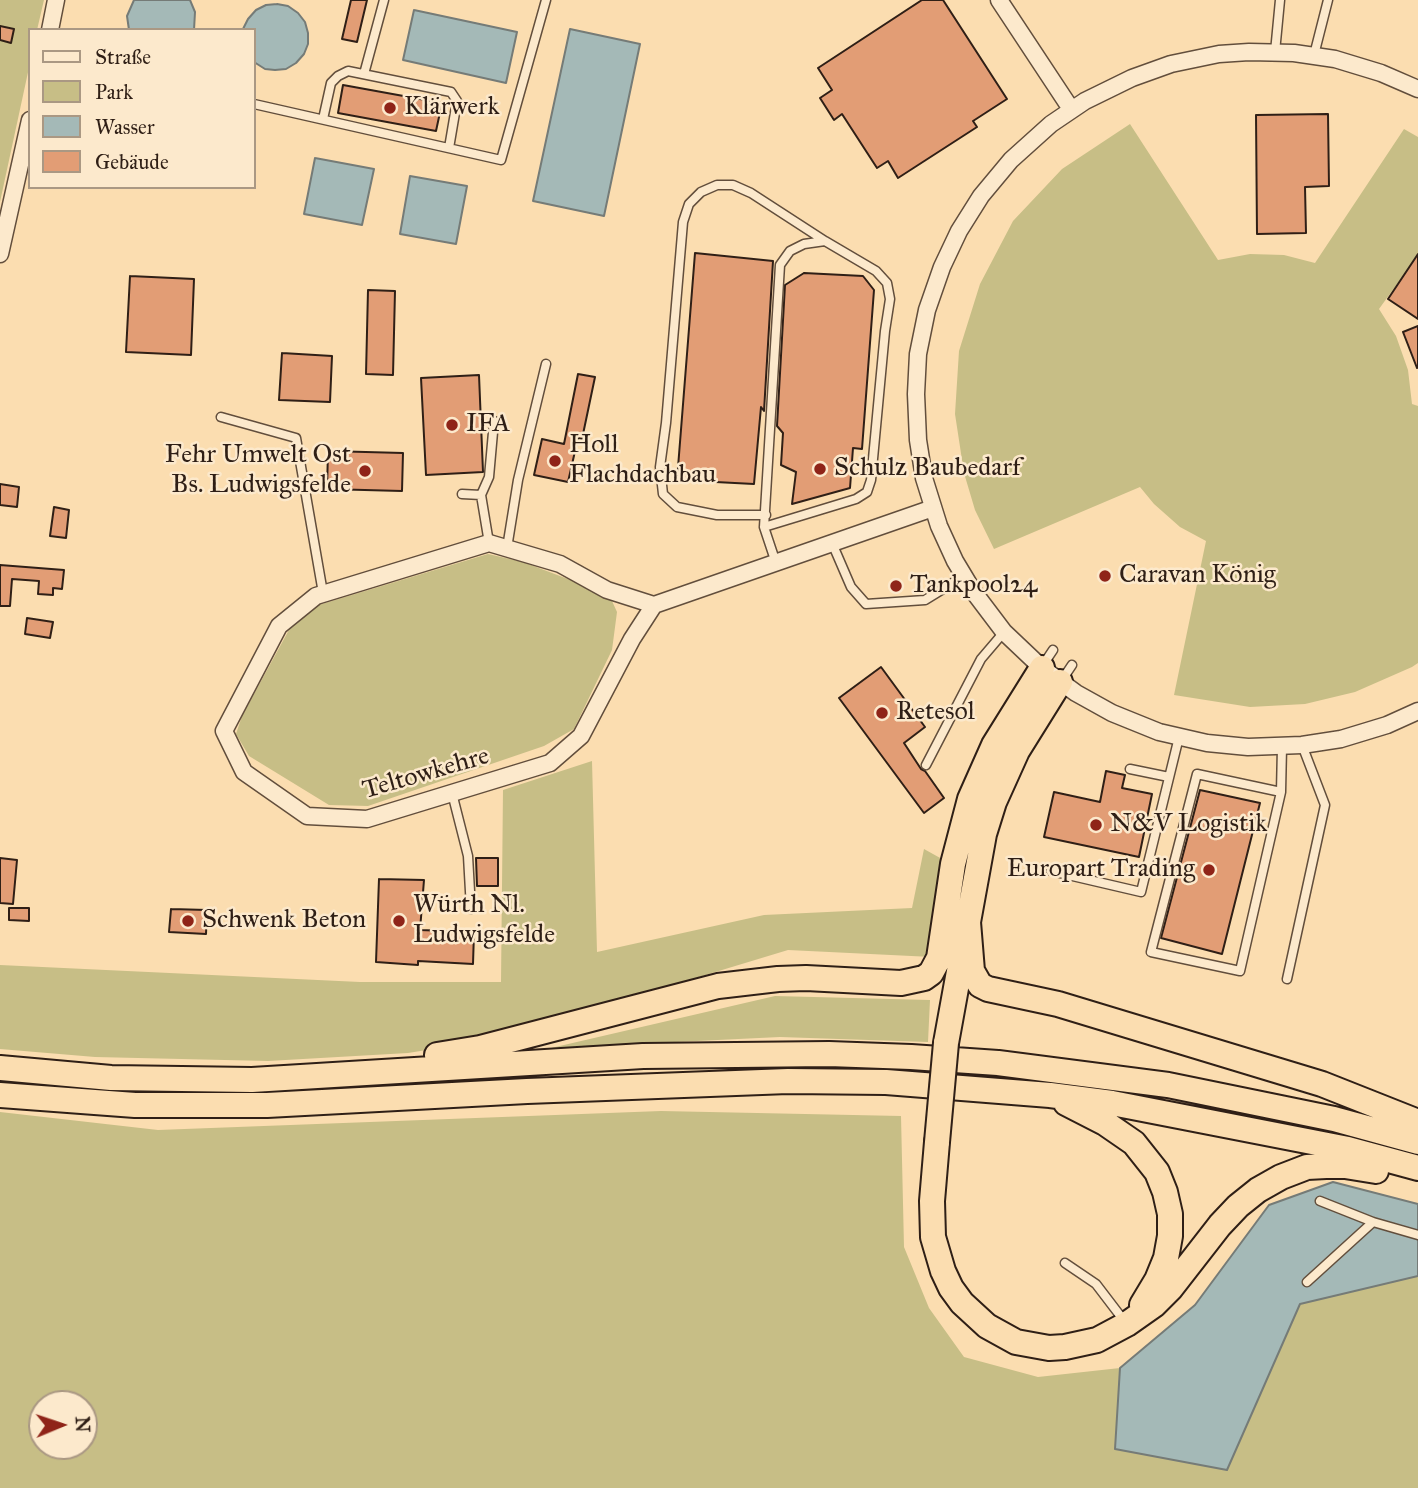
<!DOCTYPE html>
<html>
<head>
<meta charset="utf-8">
<style>
	body { margin:0 }
	#map { position:relative; width:1418px; height:1488px; overflow:hidden; background:#fbddb0; font-family:"IM FELL Great Primer",serif }
	canvas { display:block }
	.legend { position:absolute; left:28px; top:28px; width:228px; height:161px; box-sizing:border-box; background:#fce9cc; border:2px solid #aa9883; margin:0; padding:9px 12px; list-style:none; font-size:21px; color:#2f1f16 }
	.legend li { display:flex; align-items:center; gap:14px; height:35px }
	.legend b { width:35px; border:2px solid #aa9883 }
	.north { position:absolute; left:28px; top:1390px; width:70px; height:70px; box-sizing:border-box; background:#fce9cc; border:2px solid #aa9883; border-radius:50%; rotate:88deg; font-size:19px; font-weight:700; line-height:28px; text-align:center; color:#2f1f16 }
	.north::after { content:''; display:block; margin:auto; width:24px; height:32px; background:#8f2418; clip-path:polygon(50% 0,100% 100%,50% 72%,0 100%) }
</style>
</head>
<body>
<div id="map">
<canvas width="1418" height="1488"></canvas>
<ul class="legend">
<li><b style="height:9px;background:#fce9cc"></b>Straße</li>
<li><b style="height:19px;background:#c7be86"></b>Park</li>
<li><b style="height:19px;background:#a4b9b7"></b>Wasser</li>
<li><b style="height:19px;background:#e29d75"></b>Gebäude</li>
</ul>
<div class="north">N</div>
</div>
<script>
const context = document.querySelector('canvas').getContext('2d');
context.lineJoin = 'round';
function fill(path, color) {
  context.fillStyle = color;
  context.fill(path, 'evenodd');
}
function toPath(rows) {
  const path = new Path2D();
  for (const r of rows) {
    path.moveTo(r[0], r[1]);
    for (let i = 2; i < r.length; i += 2) path.lineTo(r[i], r[i + 1]);
  }
  return path;
}
function strokePath(path, color, width, dash) {
  context.strokeStyle = color;
  context.lineWidth = width;
  context.lineCap = dash ? 'butt' : 'round';
  context.setLineDash(dash || []);
  context.stroke(path);
}
function label(font, color, halo, rows, align = 'center') {
  context.font = font + ' "IM FELL Great Primer",serif';
  context.lineWidth = 5;
  context.setLineDash([]);
  context.textBaseline = 'middle';
  context.strokeStyle = halo;
  context.fillStyle = color;
  for (const [text, x, y, turn = 0] of rows) {
    context.save();
    context.translate(x, y);
    context.rotate((+turn || 0) * Math.PI / 180);
    context.textAlign = isNaN(turn) ? turn : align;
    if (halo) context.strokeText(text, 0, 0);
    context.fillText(text, 0, 0);
    context.restore();
  }
}
const green = toPath([
	[0,0,44,0,37,30,30,30,30,63,0,202],
	[1130,124,1218,260,1250,254,1284,255,1315,263,1404,129,1418,137,1418,255,1379,309,1396,336,1408,370,1412,404,1418,406,1418,663,1412,667,1355,692,1305,704,1250,707,1174,695,1206,541,1180,527,1154,504,1140,487,994,549,975,510,964,473,955,414,959,351,980,284,1013,221,1062,169],
	[488,554,523,562,589,587,612,601,617,612,612,650,574,729,544,746,368,806,329,805,249,756,236,734,242,716,290,628,312,607],
	[592,761,597,952,764,915,912,908,924,849,942,859,932,957,788,950,534,1027,470,1043,408,1053,268,1061,95,1057,0,1049,0,965,360,982,501,982,503,790],
	[775,996,930,1000,928,1042,780,1037,551,1048],
	[661,1111,901,1116,904,1247,929,1308,964,1357,1038,1377,1120,1368,1115,1449,1227,1470,1299,1304,1418,1276,1418,1488,0,1488,0,1112,158,1130],
	[42,1404,84,1404,84,1446,42,1446]
]);
const water = toPath([
	[134,0,190,0,195,12,194,30,129,30,127,16,134,0],
	[277,4,288,6,298,13,305,22,308,33,308,44,304,54,296,63,286,69,275,70,265,69,254,62,254,30,243,29,248,19,256,10,266,5,277,4],
	[414,10,517,32,506,83,403,60,414,10],
	[570,29,640,44,604,216,533,201,570,29],
	[315,158,374,169,362,225,304,214,315,158],
	[410,176,467,186,456,244,400,234,410,176],
	[1333,1182,1418,1204,1418,1276,1300,1304,1227,1470,1115,1449,1120,1368,1195,1305,1269,1205,1333,1182]
]);
const building = toPath([
	[351,0,367,0,357,42,342,39,351,0],
	[922,0,943,0,1007,99,973,121,977,127,898,178,888,161,877,168,842,114,834,120,820,98,832,90,818,68,922,0],
	[0,26,14,29,11,43,0,40,0,26],
	[343,85,442,103,436,131,338,113,343,85],
	[1328,114,1329,186,1305,187,1306,233,1257,234,1256,115,1328,114],
	[695,253,773,261,764,411,761,407,754,484,677,480,695,253],
	[1418,254,1418,319,1388,299,1418,254],
	[804,273,863,276,874,290,862,449,853,448,850,488,792,504,796,472,781,465,783,433,777,426,785,285,804,273],
	[130,276,194,279,191,355,126,352,130,276],
	[368,290,395,291,393,375,366,374,368,290],
	[1418,326,1418,367,1417,368,1403,332,1418,326],
	[282,353,332,356,330,402,279,400,282,353],
	[578,374,595,377,582,439,578,438,568,482,534,475,542,439,564,444,578,374],
	[479,375,483,472,426,475,421,378,479,375],
	[328,451,403,453,402,491,327,489,328,451],
	[0,484,19,487,17,507,0,505,0,484],
	[54,507,69,510,66,538,50,536,54,507],
	[0,565,64,570,62,589,53,588,53,595,38,594,39,581,12,579,10,606,0,606,0,565],
	[27,618,53,622,50,638,25,634,27,618],
	[881,667,925,727,904,743,921,769,925,771,944,798,924,813,839,698,881,667],
	[1106,771,1125,775,1122,788,1152,794,1139,857,1044,837,1054,792,1100,802,1106,771],
	[1200,790,1260,803,1222,954,1161,938,1200,790],
	[0,858,17,860,13,904,0,903,0,858],
	[476,858,498,858,498,886,477,886,476,858],
	[379,879,424,880,420,930,474,932,473,964,418,961,418,965,376,962,379,879],
	[9,908,29,908,29,921,9,920,9,908],
	[171,909,207,910,206,934,169,932,171,909]
]);
const service = toPath([
	[1275,52,1280,0],
	[1314,55,1328,0],
	[364,74,384,0],
	[254,104,501,160,546,0],
	[323,119,331,83,338,76,348,71,451,92,457,101,449,148],
	[221,417,296,438,323,593],
	[462,494,481,495,489,543],
	[481,495,489,477,494,421],
	[766,515,717,515,677,507,663,494,660,467,666,423,683,222,689,204,701,192,717,185,733,185,751,193,825,241],
	[764,527,856,499,867,492,871,480,885,331,890,299,887,283,876,271,825,241,804,244,790,251,780,265,764,527,776,563],
	[832,543,851,587,866,604,925,600,964,576],
	[507,548,518,480,546,364],
	[1043,665,1053,650],
	[1062,680,1072,665],
	[926,765,981,659,1004,632],
	[1130,769,1169,777],
	[1281,792,1197,774,1151,952,1240,971,1281,792,1282,747],
	[452,793,468,856,471,909],
	[1051,871,1141,892,1179,737],
	[1287,979,1325,805,1302,745],
	[1320,1201,1373,1222,1418,1235],
	[1065,1263,1096,1284,1125,1322],
	[1307,1282,1373,1222]
]);
const minor = toPath([
	[999,0,1071,109],
	[50,30,56,0],
	[1418,89,1381,73,1335,59,1294,53,1249,52,1219,54,1171,64,1132,78,1085,101,1051,124,1011,160,981,196,959,231,942,267,927,310,918,354,916,394,918,440,924,478,939,526,955,561,973,591,1004,632,1042,668,1076,693,1112,713,1159,732,1207,743,1248,747,1302,745,1341,739,1387,725,1418,711],
	[0,254,30,120],
	[654,605,632,639,581,736,550,763,367,819,307,816,244,772,224,731,279,626,316,596,489,543,560,564,607,590,654,605,933,508]
]);
const trunk = toPath([
	[968,922,972,971,980,985,988,989,1058,1004,1322,1084,1418,1122],
	[946,1043,984,834,994,802,1017,751,1060,682],
	[437,1055,480,1048,718,986,778,979,806,978,901,983,924,978,931,973,939,958,953,864,970,799,994,745,1042,668],
	[0,1068,111,1078,252,1080,643,1056,829,1054,911,1057,998,1063,1168,1085,1334,1119,1418,1142],
	[0,1095,135,1105,267,1105,527,1091,788,1081,886,1082,1050,1095,1112,1103,1348,1149,1418,1168],
	[1066,1103,1105,1123,1134,1143,1157,1172,1165,1192,1170,1214,1170,1236,1166,1258,1157,1280,1142,1305],
	[937,1142,932,1201,933,1237,943,1271,951,1288,962,1303,987,1326,1016,1342,1049,1348,1065,1347,1097,1340,1127,1324,1154,1305,1171,1288,1220,1225,1238,1206,1258,1190,1281,1177,1307,1167,1326,1166,1345,1166,1376,1171]
]);
const trunkBridge = toPath([
	[937,1142,946,1043]
]);
const markers = [
	[390,108,7,"#8f2418"],
	[452,425,7,"#8f2418"],
	[555,461,7,"#8f2418"],
	[820,469,7,"#8f2418"],
	[365,471,7,"#8f2418"],
	[1105,576,7,"#8f2418"],
	[896,586,7,"#8f2418"],
	[882,713,7,"#8f2418"],
	[1096,825,7,"#8f2418"],
	[1209,870,7,"#8f2418"],
	[188,921,7,"#8f2418"],
	[399,921,7,"#8f2418"]
];
const poiNames = [
	["Klärwerk",404,108],
	["IFA",466,425],
	["Holl",569,446],
	["Flachdachbau",569,476],
	["Fehr Umwelt Ost",351,456,"right"],
	["Bs. Ludwigsfelde",351,486,"right"],
	["Schulz Baubedarf",834,469],
	["Caravan König",1119,576],
	["Tankpool24",910,586],
	["Retesol",896,713],
	["N&V Logistik",1110,825],
	["Europart Trading",1195,870,"right"],
	["Würth Nl.",413,906],
	["Ludwigsfelde",413,936],
	["Schwenk Beton",202,921]
];
const streetNames = [
	["Teltowkehre",426,774,-16]
];
fill(green, '#c7be86');
fill(water, '#a4b9b7');
strokePath(water, '#757b77', 2);
fill(building, '#e29d75');
strokePath(building, '#2f1f16', 2);
strokePath(service, '#624e3c', 11);
strokePath(minor, '#624e3c', 19);
strokePath(trunk, '#2f1f16', 28);
strokePath(service, '#fce9cc', 8);
strokePath(minor, '#fce9cc', 16);
strokePath(trunk, '#fbddb0', 24);
strokePath(trunkBridge, '#2f1f16', 28, []);
strokePath(trunkBridge, '#fbddb0', 24);
for (const [x, y, r, color] of markers) {
  const dot = new Path2D();
  dot.arc(x, y, r, 0, 2 * Math.PI);
  context.fillStyle = color;
  context.fill(dot);
  strokePath(dot, '#fce9cc', 2.5);
}
label('26px', '#2f1f16', '#fce9cc', poiNames, 'left');
label('26px', '#2f1f16', '#fce9cc', streetNames);
</script>
</body>
</html>
